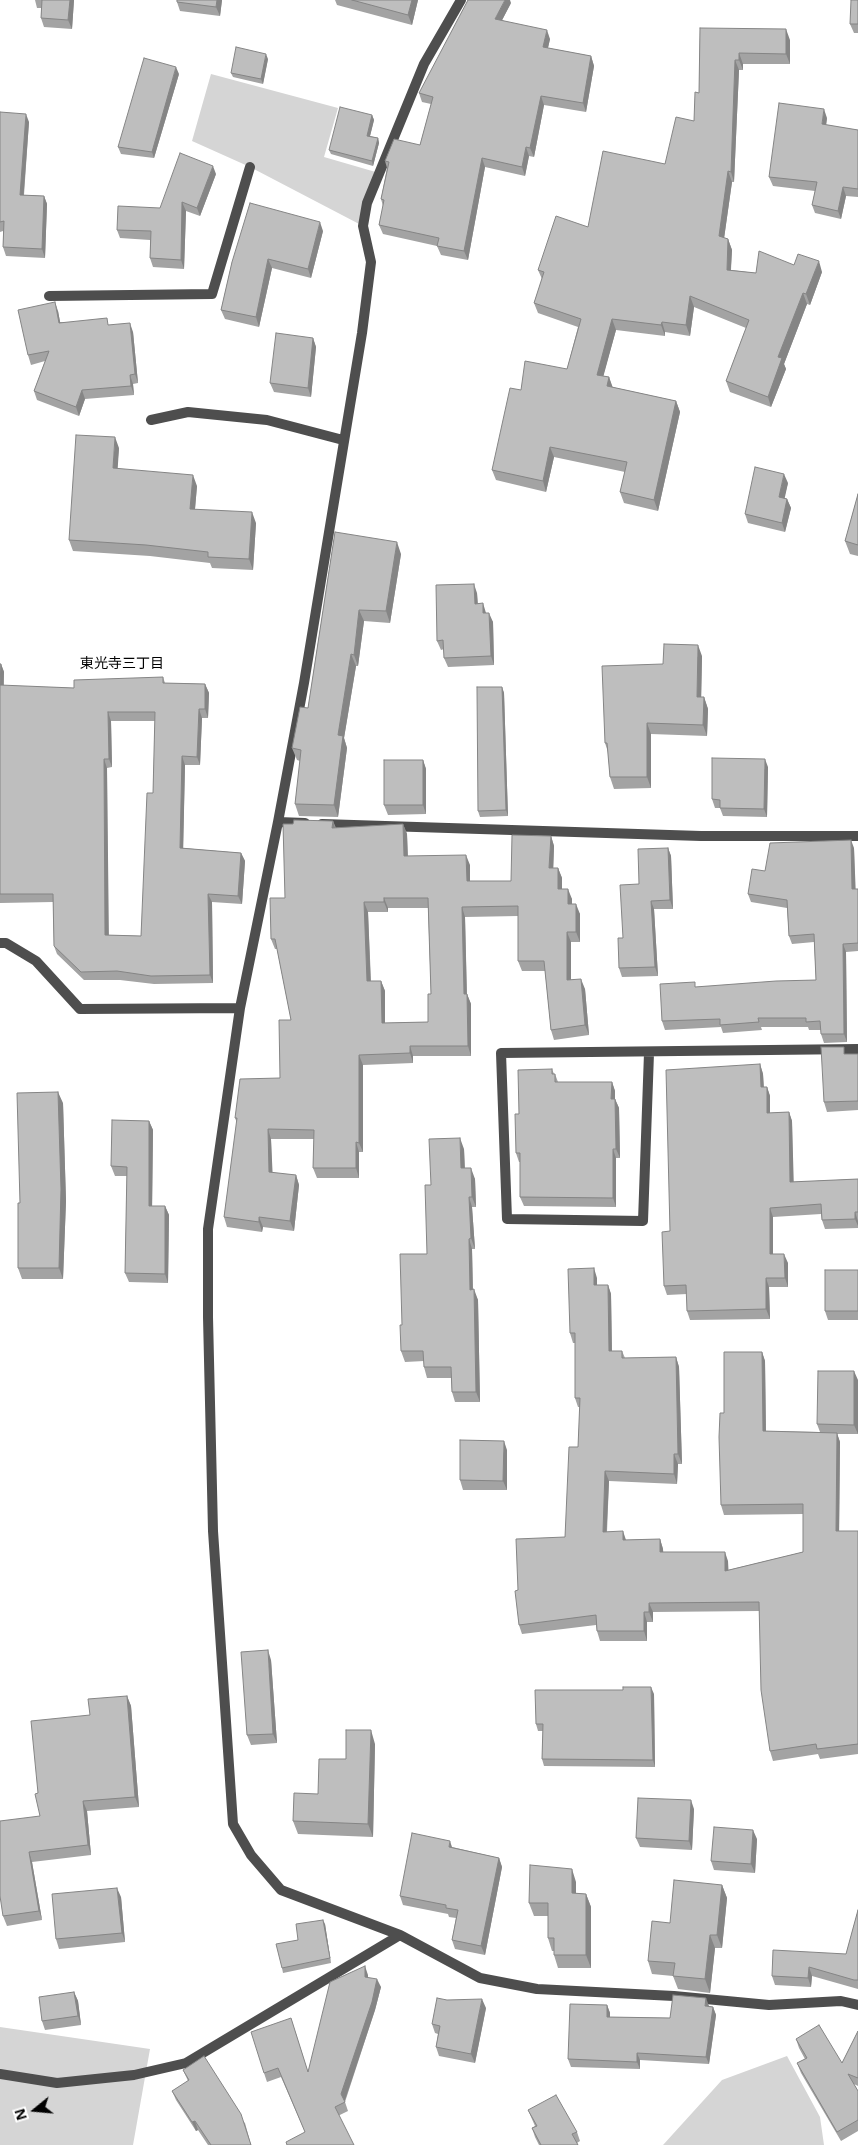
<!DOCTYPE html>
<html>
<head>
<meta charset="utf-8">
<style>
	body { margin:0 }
	#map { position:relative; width:858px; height:2145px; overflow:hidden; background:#fff; font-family:"Open Sans",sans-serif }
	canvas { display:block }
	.north { position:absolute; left:10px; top:2085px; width:50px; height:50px; -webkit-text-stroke:4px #fff; paint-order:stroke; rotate:253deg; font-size:14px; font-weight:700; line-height:20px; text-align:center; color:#000 }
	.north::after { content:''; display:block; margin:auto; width:18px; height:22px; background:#000; clip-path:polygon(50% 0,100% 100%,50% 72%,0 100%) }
</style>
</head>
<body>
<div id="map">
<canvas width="858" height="2145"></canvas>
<div class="north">N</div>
</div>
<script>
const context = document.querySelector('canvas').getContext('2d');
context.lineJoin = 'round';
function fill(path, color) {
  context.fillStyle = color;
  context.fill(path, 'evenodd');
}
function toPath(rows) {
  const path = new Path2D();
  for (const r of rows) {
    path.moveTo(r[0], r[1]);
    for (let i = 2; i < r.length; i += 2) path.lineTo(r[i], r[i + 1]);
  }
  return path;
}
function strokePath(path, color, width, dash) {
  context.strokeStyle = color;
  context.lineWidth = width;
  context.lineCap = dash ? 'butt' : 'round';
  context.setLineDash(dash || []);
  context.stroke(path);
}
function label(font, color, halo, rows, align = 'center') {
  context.font = font + ' "Open Sans","Noto Sans JP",sans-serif';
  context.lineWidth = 4;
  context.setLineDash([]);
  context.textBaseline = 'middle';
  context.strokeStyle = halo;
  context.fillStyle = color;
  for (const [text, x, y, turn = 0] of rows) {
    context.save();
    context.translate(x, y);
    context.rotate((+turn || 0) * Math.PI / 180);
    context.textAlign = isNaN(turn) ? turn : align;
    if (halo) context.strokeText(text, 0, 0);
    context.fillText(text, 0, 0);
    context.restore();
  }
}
const green = toPath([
	[211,74,338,108,324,157,379,173,363,226,250,167,192,141],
	[0,2027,150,2049,133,2145,0,2145],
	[787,2056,820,2117,824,2145,663,2145,722,2080]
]);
const street = toPath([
	[461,0,424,64,367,203,363,226,371,262,362,333,304,683,278,822,240,1008,208,1229,208,1317,213,1531,233,1824,251,1855,281,1890,400,1935,480,1978,537,1989,674,1996,769,2005,841,2001,858,2005],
	[49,296,212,294,250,167],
	[151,420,188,412,267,420,343,440],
	[278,822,305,823],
	[322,824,701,836,858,836],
	[0,943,6,943,36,961,80,1009,240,1008],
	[649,1053,643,1221,507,1219,501,1053,858,1049],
	[0,2074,57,2083,134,2075,186,2063,400,1935]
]);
const wall = toPath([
	[35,0,74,0,72,29,44,27,41,18,41,8,37,8],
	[222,0,220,16,180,11,177,2],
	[335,0,418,0,412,25,337,5],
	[858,0,858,33,854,33,850,24],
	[511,3,502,20,550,39,548,48,591,56,594,66,586,112,544,105,534,157,529,156,525,176,485,167,468,260,441,255,437,246,383,234,379,225,383,206,381,199,387,168,385,161,420,145,431,104,422,102,419,93],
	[700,28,790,40,790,64,743,64,743,70,739,70,734,182,732,182,724,238,728,239,732,250,731,270,756,273,794,265,822,272,810,305,807,304,784,364,786,369,771,407,730,392,726,381,746,328,694,307,690,336,665,332,665,336,616,330,603,376,609,377,612,387,676,401,680,412,658,511,624,503,620,492,625,472,554,457,546,492,496,480,492,470,521,390,567,369,578,327,538,313,534,303,542,279,538,270,588,227,665,164,694,121,699,93],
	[268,59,263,84,233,77,231,73],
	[179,74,154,158,121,154,118,147],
	[0,112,29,122,24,195,44,196,47,204,45,258,6,256,3,247,3,231,0,232],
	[372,115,374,120,370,136,378,138,379,143,373,166,331,154,329,150],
	[827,118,826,125,858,130,858,197,846,196,841,219,815,213,812,205,815,191,773,186,769,177],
	[216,174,200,216,186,211,184,269,153,267,150,258,150,240,120,238,117,230,160,208],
	[323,231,311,278,272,268,259,327,225,319,221,310,232,262],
	[58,311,60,322,110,325,133,332,138,383,133,384,134,395,85,399,79,416,37,400,34,391,45,361,31,365,28,355],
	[313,338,316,347,311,397,274,392,270,383],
	[119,448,117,468,197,486,195,509,256,523,253,570,212,568,210,563,150,556,73,551,69,540],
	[788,483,784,498,787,499,791,508,785,532,748,523,745,514],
	[858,494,858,556,850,554,845,541],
	[335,532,401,554,390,623,364,621,358,666,356,666,344,738,347,748,338,817,299,816,295,804,300,761,297,760,292,748,308,708],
	[477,593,478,604,493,622,494,665,448,667,444,658,444,649,441,650,437,641],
	[702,656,701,697,704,697,708,709,707,736,651,734,651,788,614,789,610,777,608,752,605,743,663,664],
	[0,664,1,664,4,672,4,686,74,688,163,677,165,683,205,684,209,693,208,718,202,718,200,765,185,765,183,848,241,853,245,861,242,904,212,902,213,983,154,984,120,980,84,980,57,954,54,946,53,902,0,903],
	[111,721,155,721,153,793,141,936,108,935,107,768,112,767],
	[502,687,504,693,508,816,480,817,478,811],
	[423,760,426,769,426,814,388,815,384,805],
	[768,767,767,817,723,816,720,808,715,808,712,799],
	[333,821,336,828,403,824,407,834,408,856,470,865,470,881,511,881,551,836,554,846,553,868,558,868,562,878,562,889,572,899,572,904,580,914,580,942,571,942,571,980,585,989,589,1035,554,1040,551,1030,545,971,522,971,518,961,518,916,465,917,467,994,471,1004,471,1056,413,1056,413,1063,363,1065,363,1152,359,1152,359,1178,317,1178,313,1168,314,1139,271,1139,272,1173,296,1175,299,1185,294,1231,263,1227,262,1232,227,1227,224,1217,237,1123,235,1118,280,1078,291,1020,277,949,275,949,271,939,285,898,293,824],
	[388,908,428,908,431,994,428,1022,385,1023,385,991,381,981,371,981,368,912,388,912],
	[668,848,671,856,673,909,654,909,658,976,622,977,619,968,623,938,639,884],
	[854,848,855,889,858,889,858,951,846,952,847,1042,824,1043,821,1034,821,1030,809,1030,808,1027,761,1027,762,1030,723,1033,721,1027,665,1030,662,1021,696,987,816,980,814,942,792,944,789,936,787,908,751,902,748,894,765,871],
	[846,1054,858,1054,858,1110,827,1112,824,1102],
	[760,1064,763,1074,764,1087,767,1087,770,1096,770,1113,789,1112,792,1121,793,1182,858,1179,858,1228,825,1229,822,1220,821,1214,773,1217,773,1254,788,1263,788,1287,769,1287,770,1319,690,1320,687,1311,687,1294,667,1295,664,1286,670,1231],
	[552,1069,554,1074,555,1074,558,1082,612,1082,615,1091,615,1099,619,1108,620,1158,616,1158,616,1207,524,1206,520,1197,520,1162,519,1162,516,1153,519,1114],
	[63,1103,66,1201,63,1279,22,1279,18,1268,20,1203],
	[149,1121,153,1130,152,1206,165,1206,169,1215,168,1283,129,1282,125,1273,127,1176,115,1176,111,1166],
	[464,1149,465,1168,475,1179,476,1207,472,1207,475,1249,472,1249,473,1290,478,1300,480,1402,455,1402,452,1392,451,1378,427,1378,424,1367,424,1361,405,1362,401,1351,402,1325,427,1254,431,1185],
	[858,1270,858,1320,828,1320,825,1311],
	[597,1278,597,1285,608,1285,611,1294,612,1351,622,1351,625,1358,676,1357,679,1367,682,1464,678,1464,677,1484,609,1481,607,1532,626,1540,660,1539,663,1549,663,1552,728,1561,728,1570,803,1552,803,1514,724,1515,721,1505,724,1413,762,1352,765,1361,766,1431,820,1432,817,1424,858,1380,858,1434,837,1434,840,1442,839,1531,858,1531,858,1754,820,1759,818,1754,773,1761,770,1751,759,1611,653,1612,653,1622,647,1622,647,1641,600,1641,597,1631,596,1625,522,1634,519,1625,518,1590,565,1537,578,1447,580,1407,578,1407,575,1398,575,1343,573,1343,570,1333],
	[507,1450,507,1490,463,1490,460,1480],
	[271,1660,277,1743,251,1745,247,1735],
	[654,1694,655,1767,544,1766,542,1759,543,1731,538,1731,536,1724],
	[127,1696,131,1706,139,1807,87,1811,91,1855,32,1862,42,1920,7,1926,3,1916,40,1816,38,1793,90,1715],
	[375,1744,373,1837,298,1834,293,1821,318,1794,346,1759],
	[694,1809,692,1850,640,1847,636,1838],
	[757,1839,755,1873,714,1870,711,1861],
	[452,1847,499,1858,502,1867,485,1955,455,1949,452,1940,456,1918,449,1917,448,1914,403,1905,400,1896],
	[576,1882,576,1893,586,1894,591,1907,591,1968,558,1968,554,1955,554,1951,552,1951,548,1938,548,1916,534,1916,529,1903],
	[722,1885,727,1898,722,1948,715,1948,710,1993,678,1989,673,1976,652,1974,648,1961,670,1923],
	[121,1897,125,1942,59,1949,56,1939],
	[858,1910,858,1989,812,1976,811,1987,775,1985,772,1976,846,1954],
	[325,1924,331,1963,283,1973,282,1968,298,1940],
	[368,1975,368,1978,381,1987,375,2010,345,2102,348,2111,305,2132,281,2077,267,2082,264,2073,291,2018,308,2072],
	[74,1992,78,2001,81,2025,45,2030,42,2021],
	[607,2005,610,2013,610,2017,670,2018,709,2006,713,2007,716,2015,709,2064,640,2060,640,2069,571,2067,568,2059],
	[486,2008,475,2063,439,2056,436,2047,438,2034,435,2033,432,2024],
	[858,2031,858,2086,854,2084,858,2091,858,2131,841,2141,801,2073,797,2063,805,2059,799,2048,796,2039,842,2063],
	[183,2070,245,2123,251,2145,208,2145,198,2130,196,2131,176,2100,172,2091,188,2081],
	[528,2110,577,2132,580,2141,577,2143,578,2145,539,2145,535,2137,532,2128,535,2126]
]);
const shadedWall = toPath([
	[70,0,74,0,72,29,68,20],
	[217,0,222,0,220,16,216,7],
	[412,0,418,0,412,25,408,15],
	[505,0,510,0,511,3,498,28,495,19],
	[786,29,790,40,790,64,786,54],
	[547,30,550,39,546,56,543,47],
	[739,53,743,64,743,70,739,60],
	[266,54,268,59,263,84,261,79],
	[591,56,594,66,586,112,583,103],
	[735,60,739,70,734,182,731,172],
	[176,67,179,74,154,158,152,152],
	[541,96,544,105,534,157,530,148],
	[824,109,827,118,825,133,822,124],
	[26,114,29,122,23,203,20,195],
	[372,115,374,120,369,140,367,136],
	[378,138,379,143,373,166,372,161],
	[526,147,529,156,525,176,522,167],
	[482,158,485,167,468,260,464,251],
	[213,166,216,174,200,216,197,208],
	[728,171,732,182,723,246,719,236],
	[843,187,846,196,841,219,838,211],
	[44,196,47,204,45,258,42,249],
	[182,202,186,211,184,269,181,260],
	[320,222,323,231,311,278,308,269],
	[728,239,732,250,730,281,727,270],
	[268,259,272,268,259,327,256,317],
	[819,261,822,272,810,305,806,294],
	[803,293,807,304,784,364,786,369,771,407,768,397,778,357],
	[690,296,694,307,690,336,686,325],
	[55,302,58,311,62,332,59,323],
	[612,319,616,330,601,385,597,375],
	[662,322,665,332,665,336,661,325],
	[130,323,133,332,138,383,135,374],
	[313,338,316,347,311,397,308,388],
	[130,375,133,384,134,395,131,386],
	[609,377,613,388,607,386],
	[82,390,85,399,79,416,76,407],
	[676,401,680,412,658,511,654,500],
	[115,437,119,448,117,479,113,468],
	[550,447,554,457,546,492,543,481],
	[784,474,788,483,783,506,779,497],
	[193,475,197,486,194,520,190,509],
	[787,499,791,508,785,532,782,523],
	[252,512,256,523,253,570,249,559],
	[397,542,401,554,390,623,386,611],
	[474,584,477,593,478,613,475,604],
	[483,603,486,613,487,623,483,613],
	[359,610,364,621,358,666,354,655],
	[489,613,493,622,494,665,491,656],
	[698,645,702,656,701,708,697,697],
	[351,654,356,666,344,738,347,748,338,817,334,805,338,735],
	[1,664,4,672,3,694,0,685],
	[205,684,209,693,208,718,205,709],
	[502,687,504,693,508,816,506,810],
	[704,697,708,709,707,736,703,725],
	[199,709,202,718,200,765,197,757],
	[108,712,111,721,112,767,109,759],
	[647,723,651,734,651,788,647,777],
	[182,756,185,765,183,857,180,848],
	[104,759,107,768,109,944,105,935],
	[765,759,768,767,767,817,764,809],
	[423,760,426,769,426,814,423,805],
	[333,821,336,831,332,828],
	[403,824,407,834,408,866,404,856],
	[551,836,554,846,553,878,549,868],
	[851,840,854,848,856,898,852,889],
	[668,848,671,856,673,909,670,900],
	[241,853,245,861,242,904,238,896],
	[466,855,470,865,470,891,467,881],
	[558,868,562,878,562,899,558,889],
	[568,889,572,899,572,913,568,904],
	[208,894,212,902,213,983,210,975],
	[384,898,388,908,388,912,384,902],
	[651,901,654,909,658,976,655,967],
	[364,902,368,912,371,991,367,981],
	[576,904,580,914,580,942,576,932],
	[462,907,465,917,467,1004,464,994],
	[567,932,571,942,571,990,567,980],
	[843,944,846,952,847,1042,844,1034],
	[581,979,585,989,589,1035,585,1025],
	[381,981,385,991,385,1033,382,1023],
	[467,994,471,1004,471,1056,468,1046],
	[410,1046,413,1056,413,1063,410,1053],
	[359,1055,363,1065,363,1152,359,1143],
	[760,1064,763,1074,764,1096,761,1087],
	[612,1082,615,1091,615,1108,611,1099],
	[767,1087,770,1096,770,1122,767,1113],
	[58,1092,63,1103,66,1201,63,1279,59,1268],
	[615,1099,619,1108,620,1158,616,1149],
	[789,1112,792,1121,794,1191,790,1182],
	[149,1121,153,1130,152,1215,149,1206],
	[268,1129,271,1139,273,1182,269,1172],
	[460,1138,464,1149,465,1179,461,1168],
	[356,1142,359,1152,359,1178,356,1168],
	[613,1149,616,1158,616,1207,613,1198],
	[471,1168,475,1179,476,1207,472,1197],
	[296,1175,299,1185,294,1231,290,1221],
	[469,1197,472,1207,475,1249,471,1238],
	[165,1206,169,1215,168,1283,165,1274],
	[770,1208,773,1217,773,1263,770,1254],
	[855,1212,858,1221,858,1226,855,1219],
	[259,1217,263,1227,262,1232,259,1222],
	[469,1239,472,1249,473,1300,470,1290],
	[784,1254,788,1263,788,1287,785,1278],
	[594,1268,597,1278,597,1295,594,1285],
	[766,1278,769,1287,770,1319,766,1309],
	[608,1285,611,1294,612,1360,609,1351],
	[474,1289,478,1300,480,1402,476,1392],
	[762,1352,765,1361,766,1441,763,1431],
	[676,1357,679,1367,682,1464,678,1454],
	[854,1371,858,1380,858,1434,854,1425],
	[837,1433,840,1442,839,1541,836,1531],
	[504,1441,507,1450,507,1490,503,1481],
	[674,1454,678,1464,677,1484,674,1474],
	[605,1471,609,1481,606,1542,603,1532],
	[623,1531,626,1540,623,1540],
	[660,1539,663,1549,664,1562,660,1552],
	[725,1552,728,1561,729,1580,725,1571],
	[649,1603,653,1612,653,1622,649,1612],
	[644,1612,647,1622,647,1641,644,1631],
	[268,1650,271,1660,277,1743,273,1734],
	[651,1687,654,1694,655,1767,653,1760],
	[127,1696,131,1706,139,1807,135,1797],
	[371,1730,375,1744,373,1837,368,1824],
	[691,1800,694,1809,692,1850,689,1841],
	[83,1801,87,1811,91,1855,88,1845],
	[753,1830,757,1839,755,1873,751,1864],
	[450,1841,453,1850,449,1847],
	[29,1852,32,1862,42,1920,39,1911],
	[499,1858,502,1867,485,1955,481,1946],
	[572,1869,576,1882,576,1906,572,1893],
	[722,1885,727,1898,722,1948,717,1935],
	[117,1888,121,1897,125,1942,122,1933],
	[586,1894,591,1907,591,1968,586,1955],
	[323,1920,325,1924,331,1963,330,1958],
	[710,1935,715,1948,710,1993,705,1979],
	[365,1966,368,1975,368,1986,365,1977],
	[809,1967,812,1976,811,1987,808,1978],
	[377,1979,381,1987,375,2010,344,2103,341,2094],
	[74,1992,78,2001,81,2025,78,2016],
	[706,1998,709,2006,705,2006],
	[482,1999,486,2008,475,2063,471,2054],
	[607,2005,610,2013,610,2024,607,2017],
	[713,2007,716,2015,709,2064,706,2057],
	[637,2053,640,2060,640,2069,637,2062],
	[195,2121,198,2130,196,2131,192,2122]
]);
const building = toPath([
	[42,0,70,0,68,20,41,18,42,0],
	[177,0,217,0,216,7,177,2,177,0],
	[352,0,412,0,408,15,352,0],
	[468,0,505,0,495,19,547,30,543,47,591,56,583,103,541,96,530,148,526,147,522,167,482,158,464,251,437,246,439,238,379,225,384,200,381,199,389,162,385,161,394,139,420,145,433,97,419,93,468,0],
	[851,0,858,0,858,24,850,24,851,0],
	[700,28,786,29,786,54,739,53,739,60,735,60,731,172,728,171,719,236,728,239,727,270,756,273,759,251,794,265,798,254,819,261,806,294,803,293,778,357,782,358,768,397,726,381,749,320,690,296,686,325,662,322,661,325,612,319,597,375,609,377,607,386,676,401,654,500,620,492,627,462,550,447,543,481,492,470,510,388,521,390,525,361,567,369,581,319,534,303,544,272,538,270,556,216,588,227,603,151,665,164,676,117,694,121,695,92,699,93,700,28],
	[236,47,266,54,261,79,231,73,236,47],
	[144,58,176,67,152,152,118,147,144,58],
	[779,103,824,109,822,124,858,130,858,189,843,187,838,211,812,205,817,182,769,177,779,103],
	[340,107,372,115,367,136,378,138,372,161,329,150,340,107],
	[0,112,26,114,20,195,44,196,42,249,3,247,4,221,0,222,0,112],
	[180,153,213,166,197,208,182,202,181,260,150,258,151,231,117,230,118,206,160,208,180,153],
	[250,203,320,222,308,269,268,259,256,317,221,310,232,262,250,203],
	[55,302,59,323,107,318,108,325,130,323,135,374,130,375,131,386,82,390,76,407,34,391,49,351,28,355,18,310,55,302],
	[276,333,313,338,308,388,270,383,276,333],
	[76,435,115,437,113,468,193,475,190,509,252,512,249,559,208,557,208,552,146,545,69,540,76,435],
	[755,467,784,474,779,497,787,499,782,523,745,514,755,467],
	[858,494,858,545,845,541,858,494],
	[335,532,397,542,386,611,359,610,354,655,351,654,338,735,343,736,334,805,295,804,301,750,292,748,300,707,308,708,335,532],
	[474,584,475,604,483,603,483,613,489,613,491,656,444,658,443,640,437,641,436,585,474,584],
	[664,644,698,645,697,697,704,697,703,725,647,723,647,777,610,777,607,743,605,743,602,666,663,664,664,644],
	[0,664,1,664,0,685,74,688,74,680,163,677,163,683,205,684,205,709,199,709,197,757,182,756,180,848,241,853,238,896,208,894,210,975,151,976,117,971,81,972,54,946,53,894,0,894,0,664],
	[108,712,155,712,153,793,147,793,141,936,105,935,104,759,109,759,108,712],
	[477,687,502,687,506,810,478,811,477,687],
	[712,758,765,759,764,809,720,808,720,800,712,799,712,758],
	[384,760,423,760,423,805,384,805,384,760],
	[294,820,333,821,332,828,403,824,404,856,466,855,467,881,511,881,512,835,551,836,549,868,558,868,558,889,568,889,568,904,576,904,576,932,567,932,567,980,581,979,585,1025,551,1030,544,961,518,961,518,906,462,907,464,994,467,994,468,1046,410,1046,410,1053,359,1055,359,1143,356,1142,356,1168,313,1168,314,1130,268,1129,269,1172,296,1175,290,1221,259,1217,259,1222,224,1217,237,1118,235,1118,240,1079,280,1078,279,1020,291,1020,275,939,271,939,270,898,285,898,283,824,293,824,294,820],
	[384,898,428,898,431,994,428,994,428,1022,382,1023,381,981,367,981,364,902,384,902,384,898],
	[851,840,852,889,858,889,858,943,843,944,844,1034,821,1034,820,1021,806,1022,806,1018,758,1018,759,1022,720,1025,720,1019,662,1021,660,984,695,982,695,987,776,981,816,980,814,934,789,936,787,900,748,894,752,869,765,871,770,843,851,840],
	[668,848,670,900,651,901,655,967,619,968,618,938,623,938,620,885,639,884,638,849,668,848],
	[821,1047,844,1047,844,1054,858,1054,858,1101,824,1102,821,1047],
	[760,1064,761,1087,767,1087,767,1113,789,1112,790,1182,858,1179,858,1212,855,1212,855,1219,822,1220,821,1204,770,1208,770,1254,784,1254,785,1278,766,1278,766,1309,687,1311,686,1285,664,1286,662,1232,670,1231,666,1070,760,1064],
	[552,1069,552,1074,555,1074,555,1082,612,1082,611,1099,615,1099,616,1149,613,1149,613,1198,520,1197,520,1153,516,1153,515,1114,519,1114,518,1070,552,1069],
	[58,1092,61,1189,59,1268,18,1268,18,1203,20,1203,17,1093,58,1092],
	[112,1120,149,1121,149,1206,165,1206,165,1274,125,1273,127,1167,111,1166,112,1120],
	[460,1138,461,1168,471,1168,472,1197,469,1197,471,1238,469,1239,470,1290,474,1289,476,1392,452,1392,451,1367,424,1367,423,1351,401,1351,400,1325,402,1325,400,1254,427,1254,425,1185,431,1185,429,1139,460,1138],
	[594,1268,594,1285,608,1285,609,1351,622,1351,622,1358,676,1357,678,1454,674,1454,674,1474,605,1471,603,1532,623,1531,623,1540,660,1539,660,1552,725,1552,725,1571,803,1552,803,1504,721,1505,719,1437,720,1413,724,1413,724,1352,762,1352,763,1431,837,1433,836,1531,858,1531,858,1744,817,1749,816,1744,770,1751,761,1690,759,1602,649,1603,649,1612,644,1612,644,1631,597,1631,596,1615,519,1625,515,1591,518,1590,516,1539,565,1537,569,1447,578,1447,580,1398,575,1398,575,1333,570,1333,568,1269,594,1268],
	[825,1270,858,1270,858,1311,825,1311,825,1270],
	[818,1371,854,1371,854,1425,817,1424,818,1371],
	[460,1440,504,1441,503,1481,460,1480,460,1440],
	[268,1650,273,1734,247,1735,241,1652,268,1650],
	[623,1687,651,1687,653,1760,542,1759,543,1724,536,1724,535,1690,623,1690,623,1687],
	[127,1696,135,1797,83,1801,88,1845,29,1852,39,1911,3,1916,0,1896,0,1821,40,1816,35,1794,38,1793,31,1721,90,1715,88,1699,127,1696],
	[346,1730,371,1730,368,1824,293,1821,294,1793,318,1794,319,1759,346,1759,346,1730],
	[638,1798,691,1800,689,1841,636,1838,638,1798],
	[714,1827,753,1830,751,1864,711,1861,714,1827],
	[412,1833,450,1841,449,1847,499,1858,481,1946,452,1940,458,1910,446,1908,446,1905,400,1896,412,1833],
	[530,1865,572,1869,572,1893,586,1894,586,1955,554,1955,554,1938,548,1938,548,1903,529,1903,530,1865],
	[674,1880,722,1885,717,1935,710,1935,705,1979,673,1976,675,1963,648,1961,652,1921,670,1923,674,1880],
	[117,1888,122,1933,56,1939,52,1894,117,1888],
	[858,1910,858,1980,854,1980,809,1967,808,1978,772,1976,773,1950,846,1954,858,1910],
	[323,1920,330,1958,282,1968,276,1944,298,1940,296,1924,323,1920],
	[365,1966,365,1977,377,1979,372,2002,341,2094,345,2102,335,2107,354,2145,287,2145,286,2142,305,2132,278,2068,264,2073,251,2032,291,2018,308,2072,330,1982,365,1966],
	[74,1992,78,2016,42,2021,39,1997,74,1992],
	[673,1995,706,1998,705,2006,713,2007,706,2057,637,2053,637,2062,568,2059,570,2004,607,2005,607,2017,670,2018,673,1995],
	[437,1998,447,2000,482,1999,471,2054,436,2047,440,2026,432,2024,437,1998],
	[819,2025,842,2063,858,2031,858,2078,848,2074,858,2091,858,2120,837,2132,797,2063,807,2058,796,2039,819,2025],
	[204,2056,241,2114,251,2145,211,2145,195,2121,192,2122,172,2091,189,2080,183,2070,204,2056],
	[556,2095,577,2132,572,2134,578,2145,541,2145,532,2128,537,2126,528,2110,556,2095]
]);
const neighbourhoodNames = [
	["東光寺三丁目",122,664]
];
fill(green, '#d5d5d5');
strokePath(street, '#4e4e4e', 10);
fill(wall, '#a3a3a3');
fill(shadedWall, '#858585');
fill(building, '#bebebe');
strokePath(building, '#858585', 1);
label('14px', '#000', '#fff', neighbourhoodNames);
</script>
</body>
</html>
